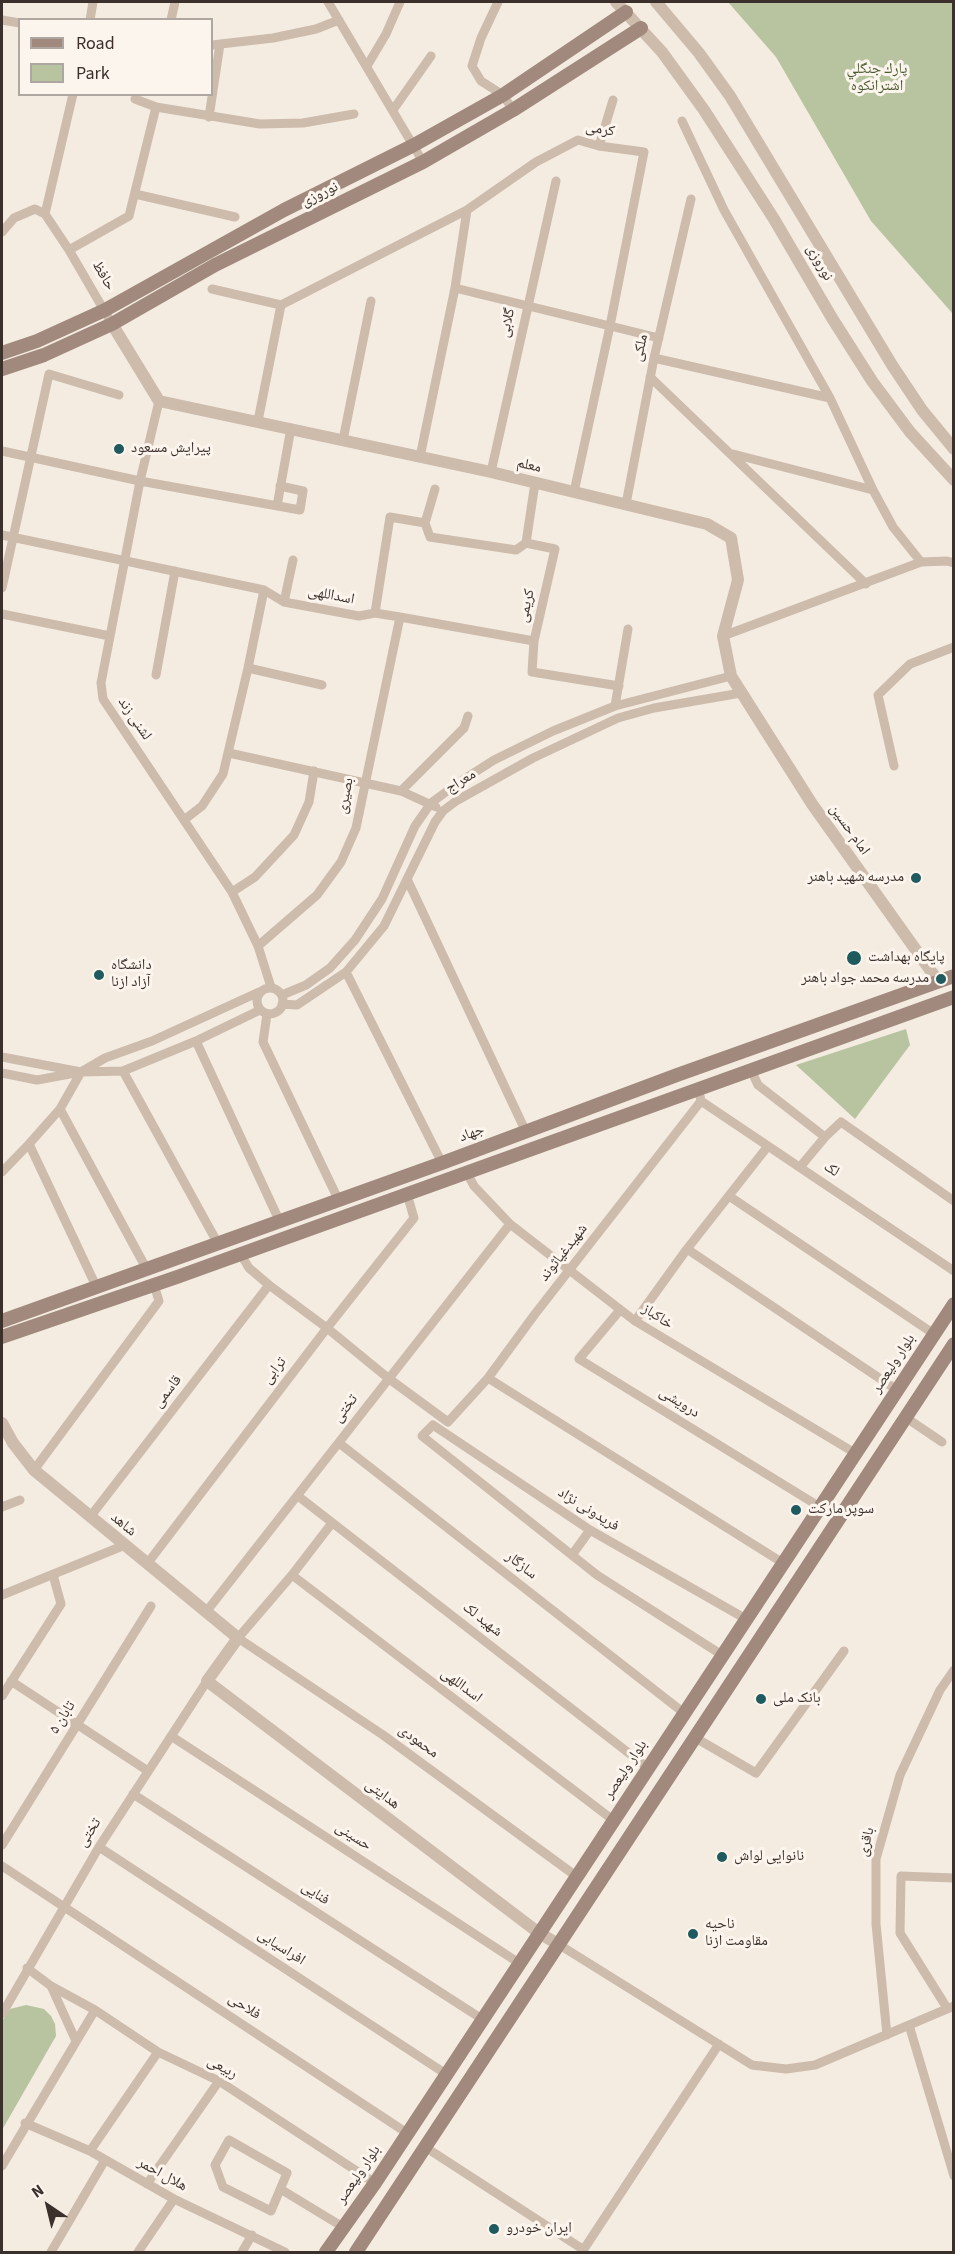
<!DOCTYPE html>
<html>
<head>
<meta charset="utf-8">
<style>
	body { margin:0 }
	#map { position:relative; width:955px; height:2254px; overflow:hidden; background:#f4ebe1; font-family:"Source Sans 3",sans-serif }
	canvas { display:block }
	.frame { position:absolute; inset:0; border:3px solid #3b302b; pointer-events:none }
	.legend { position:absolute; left:18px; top:18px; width:195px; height:78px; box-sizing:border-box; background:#fbf5ee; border:2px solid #aea6a0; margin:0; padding:8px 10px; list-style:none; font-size:18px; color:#3b302b }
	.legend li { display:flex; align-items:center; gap:12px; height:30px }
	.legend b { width:30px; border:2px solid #aea6a0 }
	.north { position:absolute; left:18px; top:2176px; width:60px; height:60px; -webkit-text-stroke:4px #fbf5ee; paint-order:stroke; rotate:325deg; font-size:16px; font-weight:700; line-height:24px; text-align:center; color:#3b302b }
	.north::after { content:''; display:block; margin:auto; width:21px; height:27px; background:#3b302b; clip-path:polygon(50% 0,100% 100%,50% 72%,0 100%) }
</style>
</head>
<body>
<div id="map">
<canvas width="955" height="2254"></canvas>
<div class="frame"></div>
<ul class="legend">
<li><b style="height:8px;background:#a18a7d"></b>Road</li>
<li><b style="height:16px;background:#b8c4a0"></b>Park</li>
</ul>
<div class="north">N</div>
</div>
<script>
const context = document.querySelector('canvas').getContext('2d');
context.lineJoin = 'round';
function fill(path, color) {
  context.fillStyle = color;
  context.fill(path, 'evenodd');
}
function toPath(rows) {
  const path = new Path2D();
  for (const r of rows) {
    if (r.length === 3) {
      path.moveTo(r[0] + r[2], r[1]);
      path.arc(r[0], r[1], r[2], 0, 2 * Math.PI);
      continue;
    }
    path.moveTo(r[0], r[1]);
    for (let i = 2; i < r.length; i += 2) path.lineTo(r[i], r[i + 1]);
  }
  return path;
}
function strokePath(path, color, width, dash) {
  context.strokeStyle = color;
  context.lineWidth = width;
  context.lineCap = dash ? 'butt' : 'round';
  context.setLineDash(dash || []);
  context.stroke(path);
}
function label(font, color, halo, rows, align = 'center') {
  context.font = font + ' "Source Sans 3","Noto Naskh Arabic",sans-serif';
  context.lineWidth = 6;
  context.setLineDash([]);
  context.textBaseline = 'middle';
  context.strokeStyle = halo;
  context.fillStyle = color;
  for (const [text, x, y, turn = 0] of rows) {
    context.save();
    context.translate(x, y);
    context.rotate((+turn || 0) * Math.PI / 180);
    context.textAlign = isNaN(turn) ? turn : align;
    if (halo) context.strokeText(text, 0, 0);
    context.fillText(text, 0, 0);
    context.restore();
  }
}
const green = toPath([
	[728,2,953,2,953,314,871,221,776,57],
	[906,1029,910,1045,855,1119,796,1065],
	[26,2005,44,2009,51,2016,55,2024,56,2036,2,2130,2,2021,10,2009]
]);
const minor = toPath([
	[328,2,423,162],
	[498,2,481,38,472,66,481,81,503,95,513,110],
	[2,20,20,23],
	[90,20,93,2],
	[171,20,175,2],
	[212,45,273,38,316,29,339,20],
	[367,66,386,34,400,2],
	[135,99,156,107,260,124,303,123,354,114],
	[393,110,431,56],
	[209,117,220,44],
	[682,121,724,210,830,398,873,490,893,527,921,562],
	[599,146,613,100],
	[135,194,235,217],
	[45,214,73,94],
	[2,232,14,218,35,209,45,214,69,250,112,324],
	[69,250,129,216,156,107],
	[455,288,659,338],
	[212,289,281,305,467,210,536,162,578,140,599,146,644,152,610,326,574,492],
	[654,358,830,398],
	[650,377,866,584],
	[159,401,140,481,101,683,103,699,232,892,258,946,271,987],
	[258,421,281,305],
	[343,440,371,301],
	[2,451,140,481,300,510,303,491,280,486],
	[733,454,873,490],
	[420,457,455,288,467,210],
	[491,472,556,181],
	[535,483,526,543,555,549,534,641,532,672,619,686],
	[626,504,654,358,691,199],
	[277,506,291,428],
	[425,523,435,489],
	[2,535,264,590,284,602,359,616,375,613,400,617,534,641],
	[2,588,49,374,119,395],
	[284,602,293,560],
	[375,613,390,517,425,523,430,537,516,550,526,543],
	[2,614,110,636],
	[723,636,921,562,947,561,954,563],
	[248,668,322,685],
	[156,675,175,571],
	[615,706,628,629],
	[229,753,401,791,436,807],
	[894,766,878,695,910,664,954,647],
	[401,791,464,728,468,716],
	[184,820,202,806,223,774,248,668,264,590],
	[407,879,526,1132],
	[232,892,255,877,294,835,309,802,314,771],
	[258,946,317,895,341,862,356,828,400,617],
	[346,972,442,1163],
	[270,1001,13],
	[282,995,306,985,330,968,355,940,382,899,415,826,431,803,458,783,494,760,553,731,615,706,731,676],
	[282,1004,297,1005,346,972,384,926,435,822,443,811,456,801,533,758,618,718,654,708,741,693],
	[267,1014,263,1042,338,1199],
	[196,1041,279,1220],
	[2,1057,81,1072,105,1058,152,1041,259,992],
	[751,1070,758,1085,825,1137],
	[123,1071,217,1242],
	[2,1073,37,1080,81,1072,123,1071,196,1041,260,1010],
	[700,1096,701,1101,954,1271],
	[60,1109,146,1268],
	[29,1144,96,1286],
	[800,1167,825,1137,841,1122,954,1201],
	[2,1172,29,1144,60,1109,81,1072],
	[467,1173,474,1186,510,1224,635,1321,855,1453],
	[729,1196,934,1334],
	[687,1249,897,1390],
	[241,1255,249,1268,269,1285,327,1328,388,1378,448,1422,488,1378,535,1314,701,1101],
	[620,1310,579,1359,820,1507],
	[635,1321,687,1249,768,1146],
	[488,1378,783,1563],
	[905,1417,942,1442],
	[339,1443,684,1713],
	[34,1470,159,1301,154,1285],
	[298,1496,648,1768],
	[2,1507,20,1500],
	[90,1517,269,1285],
	[332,1523,292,1575,238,1638,383,1735,576,1876],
	[572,1555,590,1530],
	[147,1564,327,1328,414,1218,407,1194],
	[292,1575,613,1820],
	[2,1595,125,1545],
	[206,1612,510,1224],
	[722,1655,597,1575,422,1436,433,1425,590,1530,746,1619],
	[11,1681,148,1771],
	[2,1696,61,1604,53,1575],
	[171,1736,519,1963],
	[694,1737,756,1773,844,1651],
	[133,1794,482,2019],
	[2,1845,151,1606],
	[99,1847,446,2074],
	[2,1866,407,2133],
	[558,1944,752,2065,786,2069,815,2065,954,2006],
	[27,1968,51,1986,76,2041],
	[51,1986,95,2010,158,2052,219,2081,375,2183],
	[947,2008,900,1933,901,1876,954,1878],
	[2,2014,99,1847,207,1681],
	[909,2025,954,2176],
	[887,2035,876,1924,876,1859,900,1775,940,1690,954,1670],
	[25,2123,90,2151,174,2199,285,2252],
	[229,2140,287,2173,271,2211,223,2187,215,2165,229,2140],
	[425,2147,584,2250],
	[90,2151,158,2052],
	[2,2166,95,2010],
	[147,2184,219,2081],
	[282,2190,343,2227],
	[51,2252,105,2160],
	[138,2252,174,2199],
	[242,2252,252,2235],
	[582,2252,719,2044]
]);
const tertiary = toPath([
	[616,2,662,52,704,110,774,219,832,318,872,381,910,432,954,480],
	[656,2,699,53,730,96,892,365,922,410,954,449],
	[112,324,159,401,491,472,707,524,731,538,738,580,723,636,731,676,812,804,938,981],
	[2,1423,13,1443,34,1470,238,1638,207,1681,539,1933,558,1944]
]);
const secondary = toPath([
	[2,353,37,341,105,310,284,210,414,145,503,95,626,12],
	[2,369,44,355,112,324,215,265,423,162,513,110,641,28],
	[2,1321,442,1163,677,1075,954,976],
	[2,1337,177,1277,954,997],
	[326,2252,375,2183,954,1304],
	[356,2252,954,1344]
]);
const markers = [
	[119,449,6,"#1f5a5e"],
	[916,878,6,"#1f5a5e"],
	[854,958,8,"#1f5a5e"],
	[99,975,6,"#1f5a5e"],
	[941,979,6,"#1f5a5e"],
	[796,1510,6,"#1f5a5e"],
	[761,1699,6,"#1f5a5e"],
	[722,1857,6,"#1f5a5e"],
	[693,1934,6,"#1f5a5e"],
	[494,2229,6,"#1f5a5e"]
];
const parkNames = [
	["پارك جنگلي",877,70],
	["اشترانكوه",877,87]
];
const streetNames = [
	["کرمی",600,130,10],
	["نوروزی",320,195,-26],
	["نوروزی",819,263,60],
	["حافظ",103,276,59],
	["گلابی",508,323,-78],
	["ملکی",641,348,-77],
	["معلم",529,466,13],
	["اسداللهی",331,596,11],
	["کریمی",527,606,-77],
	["لشنی زند",134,719,56],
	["معراج",461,782,-31],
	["بصیری",346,796,-79],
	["امام حسین",849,830,55],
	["جهاد",472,1134,-20],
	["لک",831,1170,34],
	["شهید‌غیاثوند",564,1253,-52],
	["خاکباز",657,1317,33],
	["بلوار ولیعصر",894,1364,-57],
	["ترابی",275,1371,-53],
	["قاسمی",168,1392,-52],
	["درویشی",679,1403,32],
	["تختی",346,1409,-53],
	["فریدونی نژاد",588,1510,32],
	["شاهد",123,1525,39],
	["سازگار",521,1566,38],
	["شهید لک",482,1620,38],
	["اسداللهی",461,1686,37],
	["تابان ۵",63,1718,-58],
	["محمودی",418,1742,36],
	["بلوار ولیعصر",626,1770,-57],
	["هدایتی",382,1795,37],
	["تختی",90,1833,-58],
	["حسینی",353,1837,33],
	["باقری",867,1842,-76],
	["فنایی",315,1894,33],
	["افراسیابی",281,1948,33],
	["فلاحی",244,2007,33],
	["ربیعی",222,2068,29],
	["هلال احمر",162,2175,29],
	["بلوار ولیعصر",359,2175,-56]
];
const poiNames = [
	["پیرایش مسعود",131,449],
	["مدرسه شهید باهنر",904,878,"right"],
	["پایگاه بهداشت",868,958],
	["دانشگاه",111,966],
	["آزاد ازنا",111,983],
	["مدرسه محمد جواد باهنر",929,979,"right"],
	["سوپر مارکت",808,1510],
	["بانک ملی",773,1699],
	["نانوایی لواش",734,1857],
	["ناحیه",705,1925],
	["مقاومت ازنا",705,1942],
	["ایران خودرو",506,2229]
];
fill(green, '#b8c4a0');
strokePath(minor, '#cdbbac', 9);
strokePath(tertiary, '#cdbbac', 12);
strokePath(secondary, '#a18a7d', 14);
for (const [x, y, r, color] of markers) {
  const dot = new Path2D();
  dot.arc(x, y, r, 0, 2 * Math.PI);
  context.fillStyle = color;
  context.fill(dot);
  strokePath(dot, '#fbf5ee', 2);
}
label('15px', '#4a5a2e', '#fbf5ee', parkNames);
label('15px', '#3b302b', '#fbf5ee', streetNames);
label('15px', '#3b302b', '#fbf5ee', poiNames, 'left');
</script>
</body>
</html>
